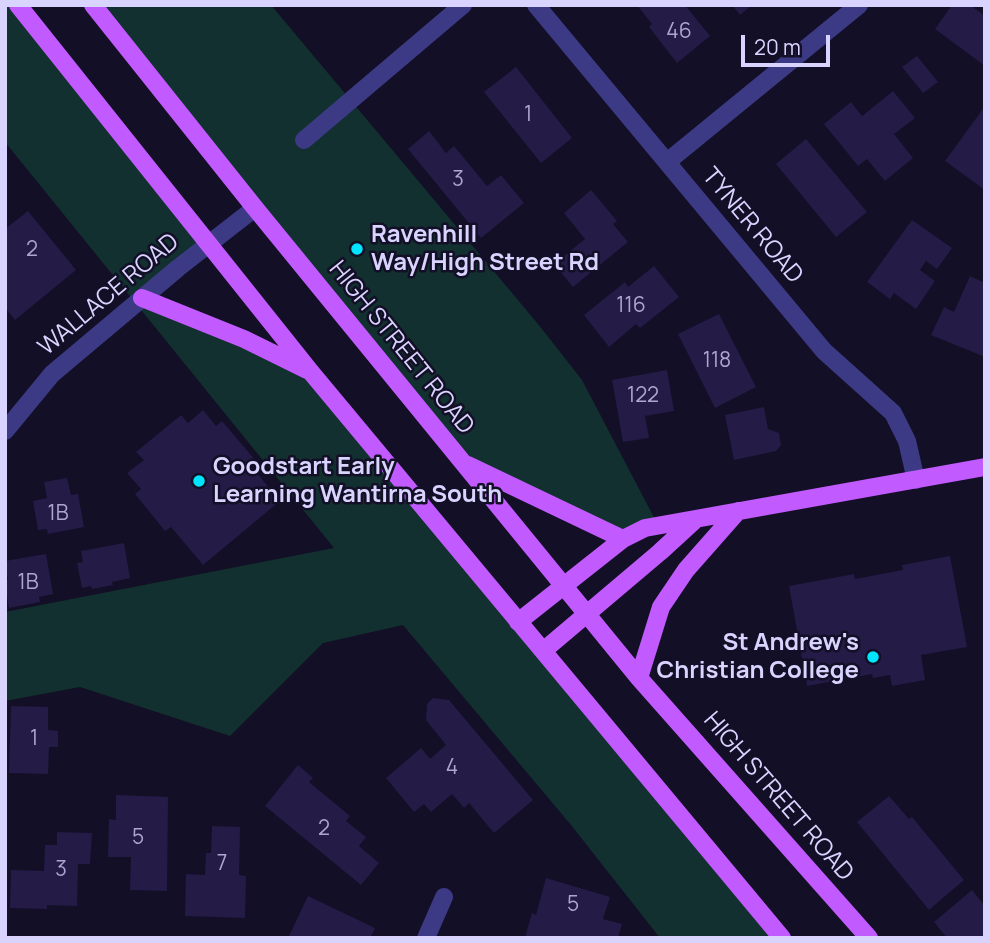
<!DOCTYPE html>
<html>
<head>
<meta charset="utf-8">
<style>
	body { margin:0 }
	#map { position:relative; width:990px; height:943px; overflow:hidden; background:#130f26; font-family:Manrope,sans-serif }
	canvas { display:block }
	.frame { position:absolute; inset:0; border:7px solid #d9d4ff; pointer-events:none }
	.scale { position:absolute; left:741px; top:35px; width:89px; height:32px; box-sizing:border-box; border:4px solid #d9d4ff; border-top:0; padding-left:9px; font-size:21px; line-height:24px; white-space:nowrap; color:#d9d4ff; -webkit-text-stroke:5px #130f26; paint-order:stroke }
</style>
</head>
<body>
<div id="map">
<canvas width="990" height="943"></canvas>
<div class="frame"></div>
<div class="scale">20 m</div>
</div>
<script>
const context = document.querySelector('canvas').getContext('2d');
context.lineJoin = 'round';
function fill(path, color) {
  context.fillStyle = color;
  context.fill(path, 'evenodd');
}
function toPath(rows) {
  const path = new Path2D();
  for (const r of rows) {
    path.moveTo(r[0], r[1]);
    for (let i = 2; i < r.length; i += 2) path.lineTo(r[i], r[i + 1]);
  }
  return path;
}
function strokePath(path, color, width, dash) {
  context.strokeStyle = color;
  context.lineWidth = width;
  context.lineCap = dash ? 'butt' : 'round';
  context.setLineDash(dash || []);
  context.stroke(path);
}
function label(font, color, halo, rows, align = 'center') {
  context.font = font + ' Manrope,sans-serif';
  context.lineWidth = 5;
  context.setLineDash([]);
  context.textBaseline = 'middle';
  context.strokeStyle = halo;
  context.fillStyle = color;
  for (const [text, x, y, turn = 0] of rows) {
    context.save();
    context.translate(x, y);
    context.rotate((+turn || 0) * Math.PI / 180);
    context.textAlign = isNaN(turn) ? turn : align;
    if (halo) context.strokeText(text, 0, 0);
    context.fillText(text, 0, 0);
    context.restore();
  }
}
const green = toPath([
	[5,5,18,5,210,243,142,297,310,371,782,938,660,938,571,825,403,625,323,643,230,736,80,687,5,701,5,612,334,548,5,142],
	[93,5,271,5,538,324,582,380,658,525,623,539,462,462]
]);
const building = toPath([
	[637,5,685,5,710,36,677,63,649,27,652,24],
	[732,5,752,5,740,15],
	[952,5,970,5,985,16,985,66,935,29],
	[917,56,938,82,923,93,902,67],
	[516,67,572,138,541,163,484,92],
	[893,91,915,118,894,134,913,158,885,181,867,159,858,166,824,124,851,102,862,116],
	[985,106,985,190,945,161],
	[429,131,446,153,454,146,487,186,501,175,524,203,481,238,408,149],
	[806,139,867,212,836,237,776,164],
	[591,190,617,221,613,224,628,242,573,287,554,264,585,239,564,213],
	[28,211,76,270,15,320,5,308,5,229],
	[912,220,952,248,937,269,926,261,920,270,935,281,916,309,894,293,890,299,867,282],
	[654,266,679,297,640,328,636,324,609,347,584,315,625,282,628,287],
	[970,276,985,283,985,357,931,335,944,307,954,312],
	[719,314,756,387,715,408,678,334],
	[667,370,674,411,645,416,649,438,623,442,612,380],
	[764,407,768,429,779,433,781,445,776,451,734,460,725,415],
	[203,410,216,426,222,421,256,461,251,466,280,501,203,565,171,527,165,531,135,494,141,489,127,473,144,460,136,452,181,415,188,423],
	[67,478,71,495,78,494,84,527,48,534,47,529,38,530,33,501,47,498,44,482],
	[124,543,130,578,112,582,113,585,92,589,91,586,82,588,77,563,83,562,81,551],
	[46,554,53,594,39,597,40,602,9,608,5,585,5,580,8,580,5,561],
	[950,556,967,647,921,655,925,680,892,686,890,675,873,678,872,674,807,686,789,586,854,574,855,579,903,570,902,565],
	[433,698,449,700,533,800,494,833,469,803,464,808,452,794,431,812,424,804,414,812,386,778,421,748,430,759,446,745,426,720,427,704],
	[11,706,48,707,48,730,58,731,58,747,49,747,48,774,9,773],
	[298,765,313,778,309,782,350,816,346,821,366,837,359,846,379,863,361,885,265,806],
	[116,795,168,797,167,891,130,890,131,857,108,857,109,819,116,820],
	[889,796,909,819,912,817,964,880,929,910,857,822],
	[212,826,240,827,239,875,246,876,245,918,185,916,186,874,205,875,206,853,211,853],
	[57,832,92,833,90,864,78,864,77,906,47,905,47,909,10,908,11,870,44,871,45,845,57,845],
	[546,878,610,897,603,919,622,924,618,938,525,938,532,913,536,915],
	[972,890,985,906,985,938,947,938,934,922],
	[308,896,375,928,370,938,288,938]
]);
const minor = toPath([
	[536,5,824,351,893,413,907,441,916,480],
	[304,140,463,5],
	[667,162,859,5],
	[5,431,52,374,178,268,255,208],
	[426,938,444,897]
]);
const major = toPath([
	[18,5,310,371,782,938],
	[93,5,255,208,639,678,869,938],
	[142,298,244,339,307,370],
	[468,465,623,539],
	[518,622,623,539,645,528,985,467],
	[543,651,660,552,696,519],
	[639,678,661,607,686,570,738,511]
]);
const markers = [
	[357,249,7,"#00e5ff"],
	[199,481,7,"#00e5ff"],
	[873,657,7,"#00e5ff"]
];
const numberNames = [
	["46",679,32],
	["1",528,115],
	["3",458,180],
	["2",32,250],
	["116",631,306],
	["118",717,361],
	["122",643,396],
	["1B",58,514],
	["1B",28,583],
	["1",34,739],
	["4",452,768],
	["2",324,829],
	["5",138,838],
	["7",222,864],
	["3",61,870],
	["5",573,905]
];
const streetNames = [
	["TYNER ROAD",752,226,50],
	["WALLACE ROAD",109,295,-40],
	["HIGH STREET ROAD",401,348,51],
	["HIGH STREET ROAD",778,797,49]
];
const poiNames = [
	["Ravenhill",371,235],
	["Way/High Street Rd",371,263],
	["Goodstart Early",213,467],
	["Learning Wantirna South",213,495],
	["St Andrew's",859,643,"right"],
	["Christian College",859,671,"right"]
];
fill(green, '#12302f');
fill(building, '#241b47');
strokePath(minor, '#3d3a85', 18);
strokePath(major, '#c25bff', 18);
for (const [x, y, r, color] of markers) {
  const dot = new Path2D();
  dot.arc(x, y, r, 0, 2 * Math.PI);
  context.fillStyle = color;
  context.fill(dot);
  strokePath(dot, '#130f26', 2.5);
}
label('21px', '#aca6d1', null, numberNames);
label('24px', '#d9d4ff', '#130f26', streetNames);
label('bold 24px', '#d9d4ff', '#130f26', poiNames, 'left');
</script>
</body>
</html>
